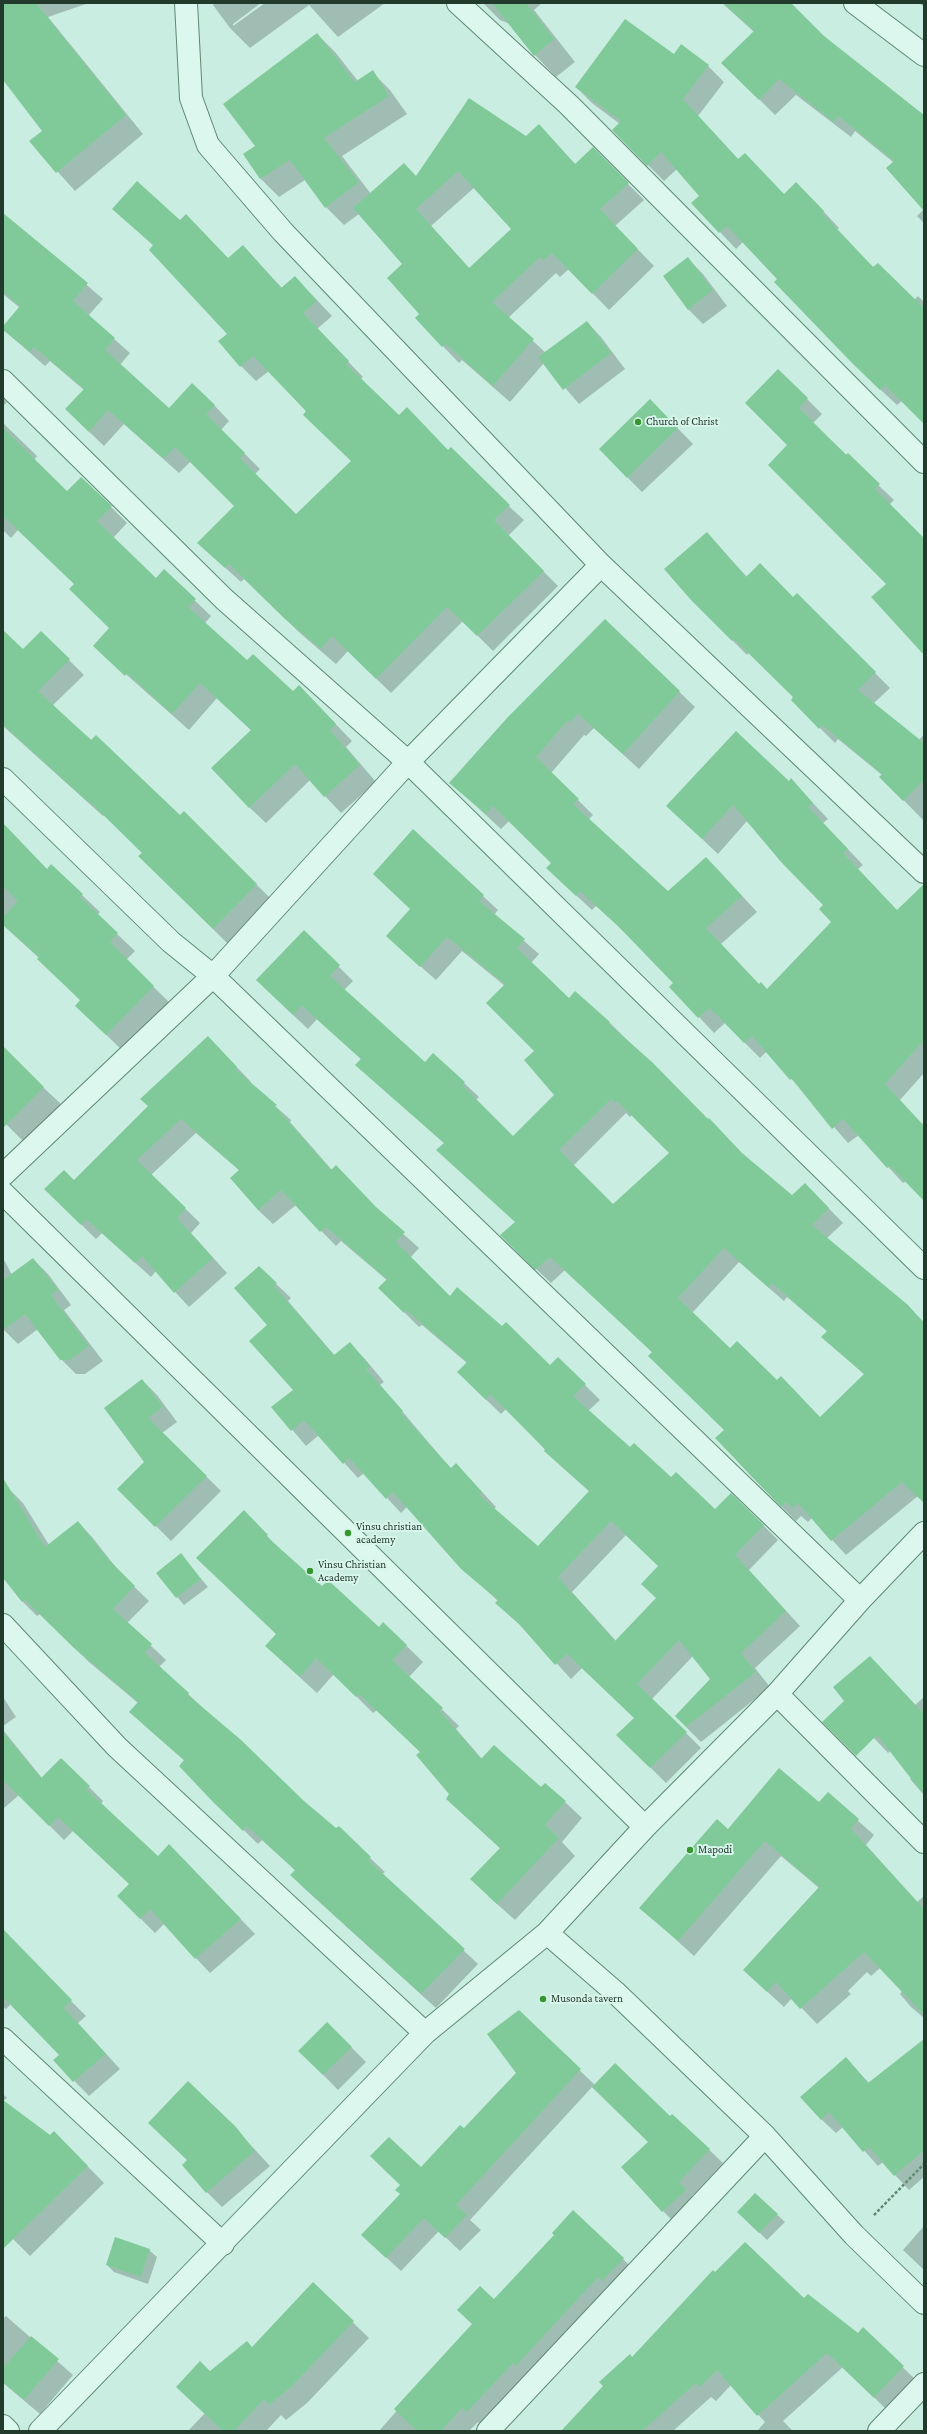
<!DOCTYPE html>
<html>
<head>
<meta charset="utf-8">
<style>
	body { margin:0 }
	#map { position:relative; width:927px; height:2434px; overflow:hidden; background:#c9ede0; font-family:"Crimson Pro",serif }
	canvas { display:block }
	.frame { position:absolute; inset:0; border:4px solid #213a2c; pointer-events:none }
</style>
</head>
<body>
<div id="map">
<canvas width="927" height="2434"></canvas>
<div class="frame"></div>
</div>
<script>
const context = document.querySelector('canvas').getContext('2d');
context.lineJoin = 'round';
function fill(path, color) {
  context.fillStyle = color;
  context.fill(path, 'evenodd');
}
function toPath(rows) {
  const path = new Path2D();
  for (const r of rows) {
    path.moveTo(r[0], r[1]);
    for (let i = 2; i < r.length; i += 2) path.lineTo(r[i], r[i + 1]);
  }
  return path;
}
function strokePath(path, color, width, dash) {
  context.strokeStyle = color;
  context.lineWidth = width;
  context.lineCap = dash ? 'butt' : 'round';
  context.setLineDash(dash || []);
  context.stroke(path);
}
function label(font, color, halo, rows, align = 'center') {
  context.font = font + ' "Crimson Pro",serif';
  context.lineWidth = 4;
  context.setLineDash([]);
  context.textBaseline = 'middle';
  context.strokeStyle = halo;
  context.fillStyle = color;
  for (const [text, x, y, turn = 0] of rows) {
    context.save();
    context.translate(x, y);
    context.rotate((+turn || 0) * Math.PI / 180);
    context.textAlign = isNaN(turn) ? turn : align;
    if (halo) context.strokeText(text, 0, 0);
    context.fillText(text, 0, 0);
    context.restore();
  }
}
const shadow = toPath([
	[3,3,89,3,48,17,143,134,75,191,31,142,44,131,3,78],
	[214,3,261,3,233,24,233,26,265,3,385,3,338,37,309,5,250,48,230,28,213,5],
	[483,3,542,3,534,10,575,62,556,77,535,55,510,24,500,20],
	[722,3,789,3,824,37,924,117,924,223,917,216,924,209,893,162,855,131,851,137,796,95,775,115,723,63,754,32],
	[919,3,924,3,924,7],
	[317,34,335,52,358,81,372,72,390,90,407,114,342,156,371,194,526,138,539,126,576,165,593,149,644,200,615,226,654,266,609,310,569,269,560,277,556,273,508,318,546,353,587,322,601,337,625,369,579,404,544,363,510,402,462,360,459,363,416,318,420,314,404,264,359,214,344,225,326,207,305,180,279,197,261,179,245,154,256,146],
	[475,187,512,229,470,269,431,226],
	[674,55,708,66,724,82,698,116,739,160,784,195,812,199,839,228,837,230,874,268,914,300,918,296,923,301,924,300,924,423,902,401,897,405,869,379,743,242,736,249,720,232,693,203,701,196,677,169,664,181,613,130,620,124,592,103,576,87],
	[114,209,180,221,229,259,243,246,282,288,295,277,332,316,317,329,363,377,361,379,398,416,448,451,524,520,508,536,558,586,493,651,463,621,391,693,348,651,336,664,301,634,244,579,241,582,198,543,236,506,191,461,179,473,124,424,104,446,81,424,84,390,50,361,45,366,3,329,20,308,3,294,3,213,103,299,88,316,130,353,120,365,169,409,214,405,229,421,221,430,260,469,255,474,296,515,352,461,269,371,256,381,241,366,220,341,228,334,154,246],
	[688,259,703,274,727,306,703,324,688,309],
	[778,370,822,414,813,423,894,500,889,505,924,540,924,654,887,584,789,445],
	[3,398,7,402,3,406],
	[650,400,693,444,642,492,627,477],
	[3,423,37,456,34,460,67,492,81,478,111,507,127,523,113,538,156,580,164,571,211,616,205,623,247,662,293,692,299,686,352,741,346,747,376,782,341,813,310,780,266,823,249,807,252,731,217,698,189,730,94,646,111,628,76,585,18,530,11,538,3,530],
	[707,533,747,577,793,598,797,595,890,688,873,704,919,740,924,734,924,821,881,777,882,775,838,739,835,743,792,700,795,698,749,653,747,655,691,599],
	[605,620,695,707,639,769,594,728,586,736,584,735,551,773,593,815,588,820,668,892,706,858,721,873,757,912,721,944,759,985,767,990,833,922,824,905,747,821,718,854,683,821,791,780,828,819,823,823,863,865,858,869,897,911,924,890,924,1073,900,1100,924,1126,924,1200,906,1181,903,1183,859,1135,848,1143,767,1051,760,1058,725,1023,714,1033,671,987,675,983,629,936,596,906,592,910,563,883,552,863,509,821,501,829,451,783],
	[3,632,23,650,69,660,84,675,52,706,180,816,184,812,271,899,228,944,140,856,143,853,104,815,103,816,3,726],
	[3,824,47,870,51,866,100,912,97,915,135,951,126,960,171,1004,124,1052,94,1023,81,1001,39,958,3,925],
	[413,831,498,910,494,915,539,954,531,963,569,1000,609,1022,746,1158,793,1197,805,1184,843,1223,827,1238,907,1306,924,1322,924,1502,918,1496,846,1555,812,1518,808,1522,801,1516,796,1521,750,1475,717,1438,725,1430,653,1353,565,1270,551,1283,516,1250,516,1222,445,1144,356,1065,361,1059,317,1019,308,1029,272,995,304,932,353,981,344,990,425,1063,464,1083,479,1097,476,1100,513,1137,555,1095,505,986,462,951,436,980,402,950,411,909,374,874],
	[626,1113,630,1117,632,1115,671,1153,613,1205,573,1166],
	[739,1262,784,1301,787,1297,828,1332,823,1337,865,1375,820,1418,777,1382,730,1350,692,1313],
	[208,1037,251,1082,250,1084,291,1120,290,1122,332,1170,419,1248,410,1258,450,1298,502,1327,550,1366,558,1358,600,1400,588,1411,630,1449,715,1511,763,1525,778,1540,749,1570,800,1626,755,1668,770,1687,701,1742,686,1727,711,1679,693,1656,652,1699,701,1748,666,1783,618,1735,635,1718,582,1668,571,1679,528,1632,496,1603,498,1601,462,1568,407,1507,401,1513,364,1473,358,1478,319,1435,306,1446,273,1407,294,1390,268,1325,259,1268,291,1298,288,1301,335,1356,350,1344,365,1359,384,1382,380,1385,451,1469,471,1480,496,1507,494,1509,538,1547,590,1492,560,1465,506,1409,501,1414,473,1387,467,1363,422,1325,419,1327,380,1288,388,1281,341,1241,336,1246,296,1205,273,1224,258,1210,240,1171,196,1133,151,1175,200,1223,191,1233,227,1273,189,1307,156,1271,151,1277,102,1233,96,1239,45,1189,74,1181,149,1106],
	[626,1535,659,1566,657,1598,616,1641,572,1592],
	[3,1050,61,1104,24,1142,3,1121],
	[3,1258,12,1275,33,1259,48,1274,71,1305,64,1310,103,1361,85,1374,76,1374,61,1359,38,1329,18,1344,3,1329],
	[142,1380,157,1395,177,1422,162,1433,221,1491,171,1541,119,1489,145,1462],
	[9,1489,23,1503,49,1545,78,1522,92,1537,121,1574,149,1601,127,1623,166,1660,159,1667,304,1802,370,1858,385,1872,382,1874,478,1964,436,2008,306,1890,291,1875,296,1871,262,1840,258,1844,229,1816,185,1761,145,1726,138,1703,89,1662,40,1614,37,1616,23,1602,3,1577,3,1493],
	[244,1511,283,1553,322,1587,379,1628,383,1623,423,1662,409,1677,459,1726,456,1729,482,1759,565,1802,582,1818,562,1842,575,1856,515,1920,488,1896,501,1849,447,1799,451,1794,421,1752,377,1710,373,1713,334,1674,317,1693,283,1662],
	[181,1555,208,1587,184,1605,157,1573],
	[3,1697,16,1717,3,1726],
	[924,1697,924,1795,910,1779,912,1777,891,1750,888,1753,842,1704,915,1705],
	[3,1730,42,1778,61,1759,103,1801,101,1804,158,1857,184,1860,255,1934,210,1973,164,1924,155,1933,140,1918,130,1884,73,1831,64,1840,19,1795,3,1809],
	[828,1794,874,1835,866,1845,917,1902,924,1896,924,2018,911,2007,900,1994,902,1991,880,1968,871,1976,867,1972,848,1991,851,1994,817,2024,792,1998,784,2007,760,1985,819,1888,781,1856,694,1956,641,1908,728,1830,820,1803],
	[3,1933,86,2016,78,2023,120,2069,89,2096,54,2060,60,2055,11,2004,6,2009,3,2007],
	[518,2012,595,2085,670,2117,673,2115,723,2163,692,2196,698,2203,676,2224,663,2211,649,2142,592,2087,470,2220,481,2230,460,2251,439,2231,401,2271,377,2249,401,2195,421,2168,464,2130,518,2073],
	[327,2023,366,2062,338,2090,300,2051],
	[846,2058,869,2083,924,2076,924,2177,909,2190,883,2162,878,2166,843,2127,836,2133,821,2119],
	[3,2094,7,2098,3,2101],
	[3,2101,50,2136,54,2132,104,2183,30,2256,3,2229],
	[235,2128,270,2166,222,2207,207,2192],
	[755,2194,785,2222,767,2240,746,2219],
	[924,2226,924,2270,903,2250],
	[149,2250,157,2257,148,2284,114,2272,107,2265],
	[623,2259,638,2274,482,2426,478,2422,469,2431,379,2431,494,2300],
	[313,2284,369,2338,307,2403,286,2420,281,2415,266,2431,188,2431,205,2413,210,2372,252,2348],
	[804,2300,858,2335,863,2329,918,2382,889,2412,843,2367,783,2421,793,2431,757,2431,765,2422,731,2385,716,2401,711,2397,673,2431,571,2431,632,2358],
	[6,2316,73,2375,40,2414,3,2383,3,2319]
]);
const building = toPath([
	[3,3,36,3,126,115,56,173,29,141,42,131,3,80],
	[492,3,526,3,554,39,534,56],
	[723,3,791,3,824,36,924,115,924,211,886,168,894,161,838,116,834,122,779,79,759,100,721,63,754,31],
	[625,19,674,54,681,44,709,65,683,99,738,159,745,153,784,194,796,182,824,211,822,213,873,267,878,263,924,308,924,424,885,385,880,390,852,363,774,282,777,279,727,226,719,233,691,203,699,196,661,152,647,166,612,130,621,121,575,87],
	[317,33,355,82,373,70,389,96,324,138,359,182,325,208,290,160,260,179,243,154,255,146,223,104],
	[469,98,526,136,539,124,575,164,593,147,629,183,600,209,638,249,592,294,552,253,543,261,540,257,492,302,534,339,493,386,446,344,442,347,415,318,419,314,387,278,402,264,353,208,404,163,416,176],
	[458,171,511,229,469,268,416,209],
	[137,181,180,220,186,214,228,258,243,245,281,288,295,276,317,301,303,313,349,361,346,364,399,415,407,407,448,450,451,447,510,505,494,520,544,571,477,636,447,607,376,679,332,636,321,649,285,619,229,564,225,568,197,543,234,506,175,447,164,459,108,410,89,432,65,409,84,389,34,347,30,352,3,330,3,326,20,306,3,292,3,213,88,283,73,301,115,338,105,350,169,408,192,383,215,405,206,414,245,453,240,458,296,514,351,461,303,415,306,411,253,356,240,367,218,341,227,334,149,250,153,245,112,209],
	[688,257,713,290,688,310,663,276],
	[587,321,611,353,563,390,538,357],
	[778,369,808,398,799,408,846,455,848,453,880,484,875,489,924,538,924,655,871,597,886,584,768,465,787,445,745,403],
	[650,399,678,428,627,478,599,449],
	[3,428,67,491,81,477,112,506,97,521,156,578,164,569,196,599,188,607,247,660,253,654,293,691,299,685,336,724,330,730,360,765,324,797,295,764,249,808,211,768,251,730,200,683,172,714,127,673,125,676,93,646,109,628,69,589,74,584,3,516],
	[707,532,746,577,760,563,793,597,797,593,876,672,858,690,924,743,924,780,903,801,879,777,882,774,822,725,819,729,791,700,793,697,734,639,732,641,691,600,664,569],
	[605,619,680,691,623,754,578,714,570,722,568,720,536,757,579,799,573,804,668,891,706,857,742,896,706,928,759,984,761,982,767,989,831,922,819,909,823,905,782,863,733,805,702,839,666,806,736,731,789,781,791,778,813,803,808,807,848,849,843,853,897,910,924,884,924,1040,885,1084,924,1126,924,1201,890,1166,887,1168,843,1119,832,1129,792,1079,790,1080,752,1036,744,1043,710,1008,698,1018,669,987,673,983,617,925,580,891,576,896,546,868,551,863,493,806,486,814,449,783,507,718],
	[3,630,23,649,41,631,70,659,38,691,91,740,96,735,180,815,184,811,257,884,213,929,138,856,142,853,89,801,88,802,3,725],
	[3,823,47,869,51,864,83,894,80,897,118,933,110,942,154,986,106,1035,75,1006,80,1000,37,959,39,957,3,925,3,917,18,901,3,886],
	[413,829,484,895,479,901,525,939,517,948,569,998,575,991,610,1022,608,1023,652,1062,708,1119,709,1118,742,1153,792,1195,805,1183,829,1208,812,1225,908,1305,924,1323,924,1503,902,1482,831,1541,798,1503,793,1508,786,1502,781,1507,715,1438,724,1430,648,1356,652,1352,550,1257,535,1270,500,1235,515,1222,436,1150,444,1143,355,1065,361,1059,302,1006,293,1015,256,980,304,930,340,965,330,976,425,1062,433,1053,465,1082,462,1085,513,1136,554,1095,524,1060,534,1051,486,1003,505,984,447,937,420,967,386,936,410,909,373,874],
	[611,1099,615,1103,617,1101,669,1153,613,1204,559,1150],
	[724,1248,769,1288,772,1283,827,1331,821,1337,864,1374,820,1417,781,1376,777,1380,737,1341,730,1348,678,1298],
	[208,1036,237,1067,235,1069,277,1105,275,1106,331,1170,336,1165,376,1207,405,1232,396,1242,450,1296,457,1287,502,1326,506,1322,550,1365,558,1357,586,1384,573,1396,630,1447,634,1443,671,1477,676,1472,715,1509,731,1493,764,1525,735,1555,786,1611,741,1653,756,1672,686,1727,675,1716,710,1679,679,1640,637,1684,687,1732,650,1768,616,1735,634,1718,567,1654,555,1665,519,1624,495,1603,498,1600,461,1569,393,1492,386,1499,349,1458,343,1464,304,1420,291,1431,271,1407,293,1390,249,1341,267,1325,234,1288,259,1266,277,1283,274,1286,334,1355,350,1342,370,1366,366,1369,403,1411,401,1413,451,1468,456,1463,482,1492,479,1495,538,1546,589,1491,544,1451,545,1449,490,1394,486,1400,457,1372,467,1362,406,1310,404,1313,378,1288,387,1279,326,1227,320,1232,281,1190,258,1210,230,1178,239,1170,181,1119,137,1160,186,1208,177,1218,213,1258,174,1293,142,1256,135,1263,86,1219,81,1225,44,1189,64,1170,74,1180,148,1106,140,1099],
	[611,1521,658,1566,641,1584,656,1598,615,1641,558,1577],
	[3,1046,44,1087,3,1128],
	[33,1258,58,1290,51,1295,89,1346,70,1360,60,1360,25,1314,3,1330,3,1280],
	[142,1379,163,1407,148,1418,207,1476,155,1527,117,1489,144,1462,104,1408],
	[3,1478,45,1547,78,1521,108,1559,135,1586,113,1609,152,1644,145,1653,189,1693,188,1695,241,1740,304,1801,336,1828,339,1826,371,1857,368,1860,465,1949,421,1994,290,1875,295,1870,247,1826,243,1831,213,1802,179,1766,184,1760,129,1712,138,1702,74,1648,25,1600,22,1602,3,1578],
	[244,1510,268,1535,266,1536,322,1586,328,1580,379,1627,383,1622,407,1645,392,1660,443,1708,440,1711,481,1759,494,1745,541,1787,545,1783,566,1801,545,1825,559,1838,497,1904,470,1879,500,1848,446,1799,449,1794,416,1755,420,1752,359,1694,356,1697,316,1658,300,1677,265,1646,276,1634,196,1558],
	[181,1553,201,1579,176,1598,156,1573],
	[870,1656,924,1714,924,1795,877,1735,856,1756,822,1722,844,1701,833,1687],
	[3,1732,41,1778,61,1758,90,1786,86,1789,158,1856,169,1844,241,1919,195,1959,150,1909,140,1919,117,1896,129,1884,58,1817,49,1826,3,1780],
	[779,1768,819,1802,828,1792,859,1819,851,1829,924,1909,924,2015,864,1952,800,2009,776,1982,767,1992,743,1970,819,1887,765,1841,678,1941,639,1908,717,1819,728,1829],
	[3,1929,72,2000,64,2008,106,2054,73,2082,53,2060,59,2055,3,1997],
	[519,2010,581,2069,456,2205,467,2215,445,2238,424,2218,386,2258,361,2235,400,2194,395,2190,400,2185,370,2156,389,2137,421,2167,460,2125,464,2128,516,2073,487,2034],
	[327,2022,352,2047,323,2075,298,2051],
	[924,2039,924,2150,894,2176,869,2147,863,2152,829,2112,821,2120,800,2097,846,2057,868,2083],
	[615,2063,670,2116,672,2114,710,2149,679,2182,686,2190,662,2212,621,2167,648,2142,592,2087],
	[188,2081,236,2127,255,2151,206,2193,182,2165,187,2160,148,2123],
	[3,2100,50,2135,54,2131,88,2166,3,2249],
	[755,2193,778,2214,759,2233,737,2212],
	[573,2210,624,2258,602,2281,598,2277,516,2366,513,2363,467,2412,462,2408,441,2431,417,2431,394,2409,472,2324,457,2310,480,2286,494,2299,554,2235,552,2233],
	[115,2237,150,2249,141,2277,106,2265],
	[745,2242,804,2298,808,2294,858,2333,863,2327,904,2366,874,2398,827,2353,757,2416,717,2370,700,2387,696,2383,642,2431,561,2431,603,2386,599,2382,630,2354,632,2357,713,2270,715,2272],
	[313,2282,354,2321,291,2387,269,2405,264,2399,234,2431,223,2431,176,2387,200,2361,210,2371,247,2341,252,2347],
	[31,2336,59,2359,24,2400,3,2382,3,2368]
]);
const path = toPath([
	[874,2215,924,2164]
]);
const street = toPath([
	[186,3,191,98,208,145,283,232,601,565,924,872],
	[458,3,569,105,924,462],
	[855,3,924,55],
	[3,381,224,599,408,762,924,1268],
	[3,779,171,942,213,976,860,1600],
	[3,1175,213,976,408,762,601,565],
	[3,1193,645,1827],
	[924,1533,860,1600,777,1694,645,1827,547,1933,615,1992,765,2136,854,2235,924,2303],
	[3,1625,117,1747,425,2033],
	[777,1694,924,1842],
	[3,2039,223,2244],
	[3,2426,8,2431],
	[40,2431,425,2033,547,1933],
	[488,2431,765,2136],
	[879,2431,924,2384]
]);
const markers = [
	[638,422,4,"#379630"],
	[348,1533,4,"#379630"],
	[310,1571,4,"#379630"],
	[690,1850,4,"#379630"],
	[543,1999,4,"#379630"]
];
const poiNames = [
	["Church of Christ",646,422],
	["Vinsu christian",356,1527],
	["academy",356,1540],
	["Vinsu Christian",318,1565],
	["Academy",318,1578],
	["Mapodi",698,1850],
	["Musonda tavern",551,1999]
];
fill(shadow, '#0003');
fill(building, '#80ca9a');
strokePath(street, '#5e8972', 24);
strokePath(path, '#5e8972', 2.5, [3, 2]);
strokePath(street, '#dcf8ee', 22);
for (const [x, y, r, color] of markers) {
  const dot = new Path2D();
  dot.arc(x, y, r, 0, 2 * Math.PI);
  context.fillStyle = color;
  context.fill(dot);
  strokePath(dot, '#d8f5eb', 1.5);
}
label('11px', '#213a2c', '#d8f5eb', poiNames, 'left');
</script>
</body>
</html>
